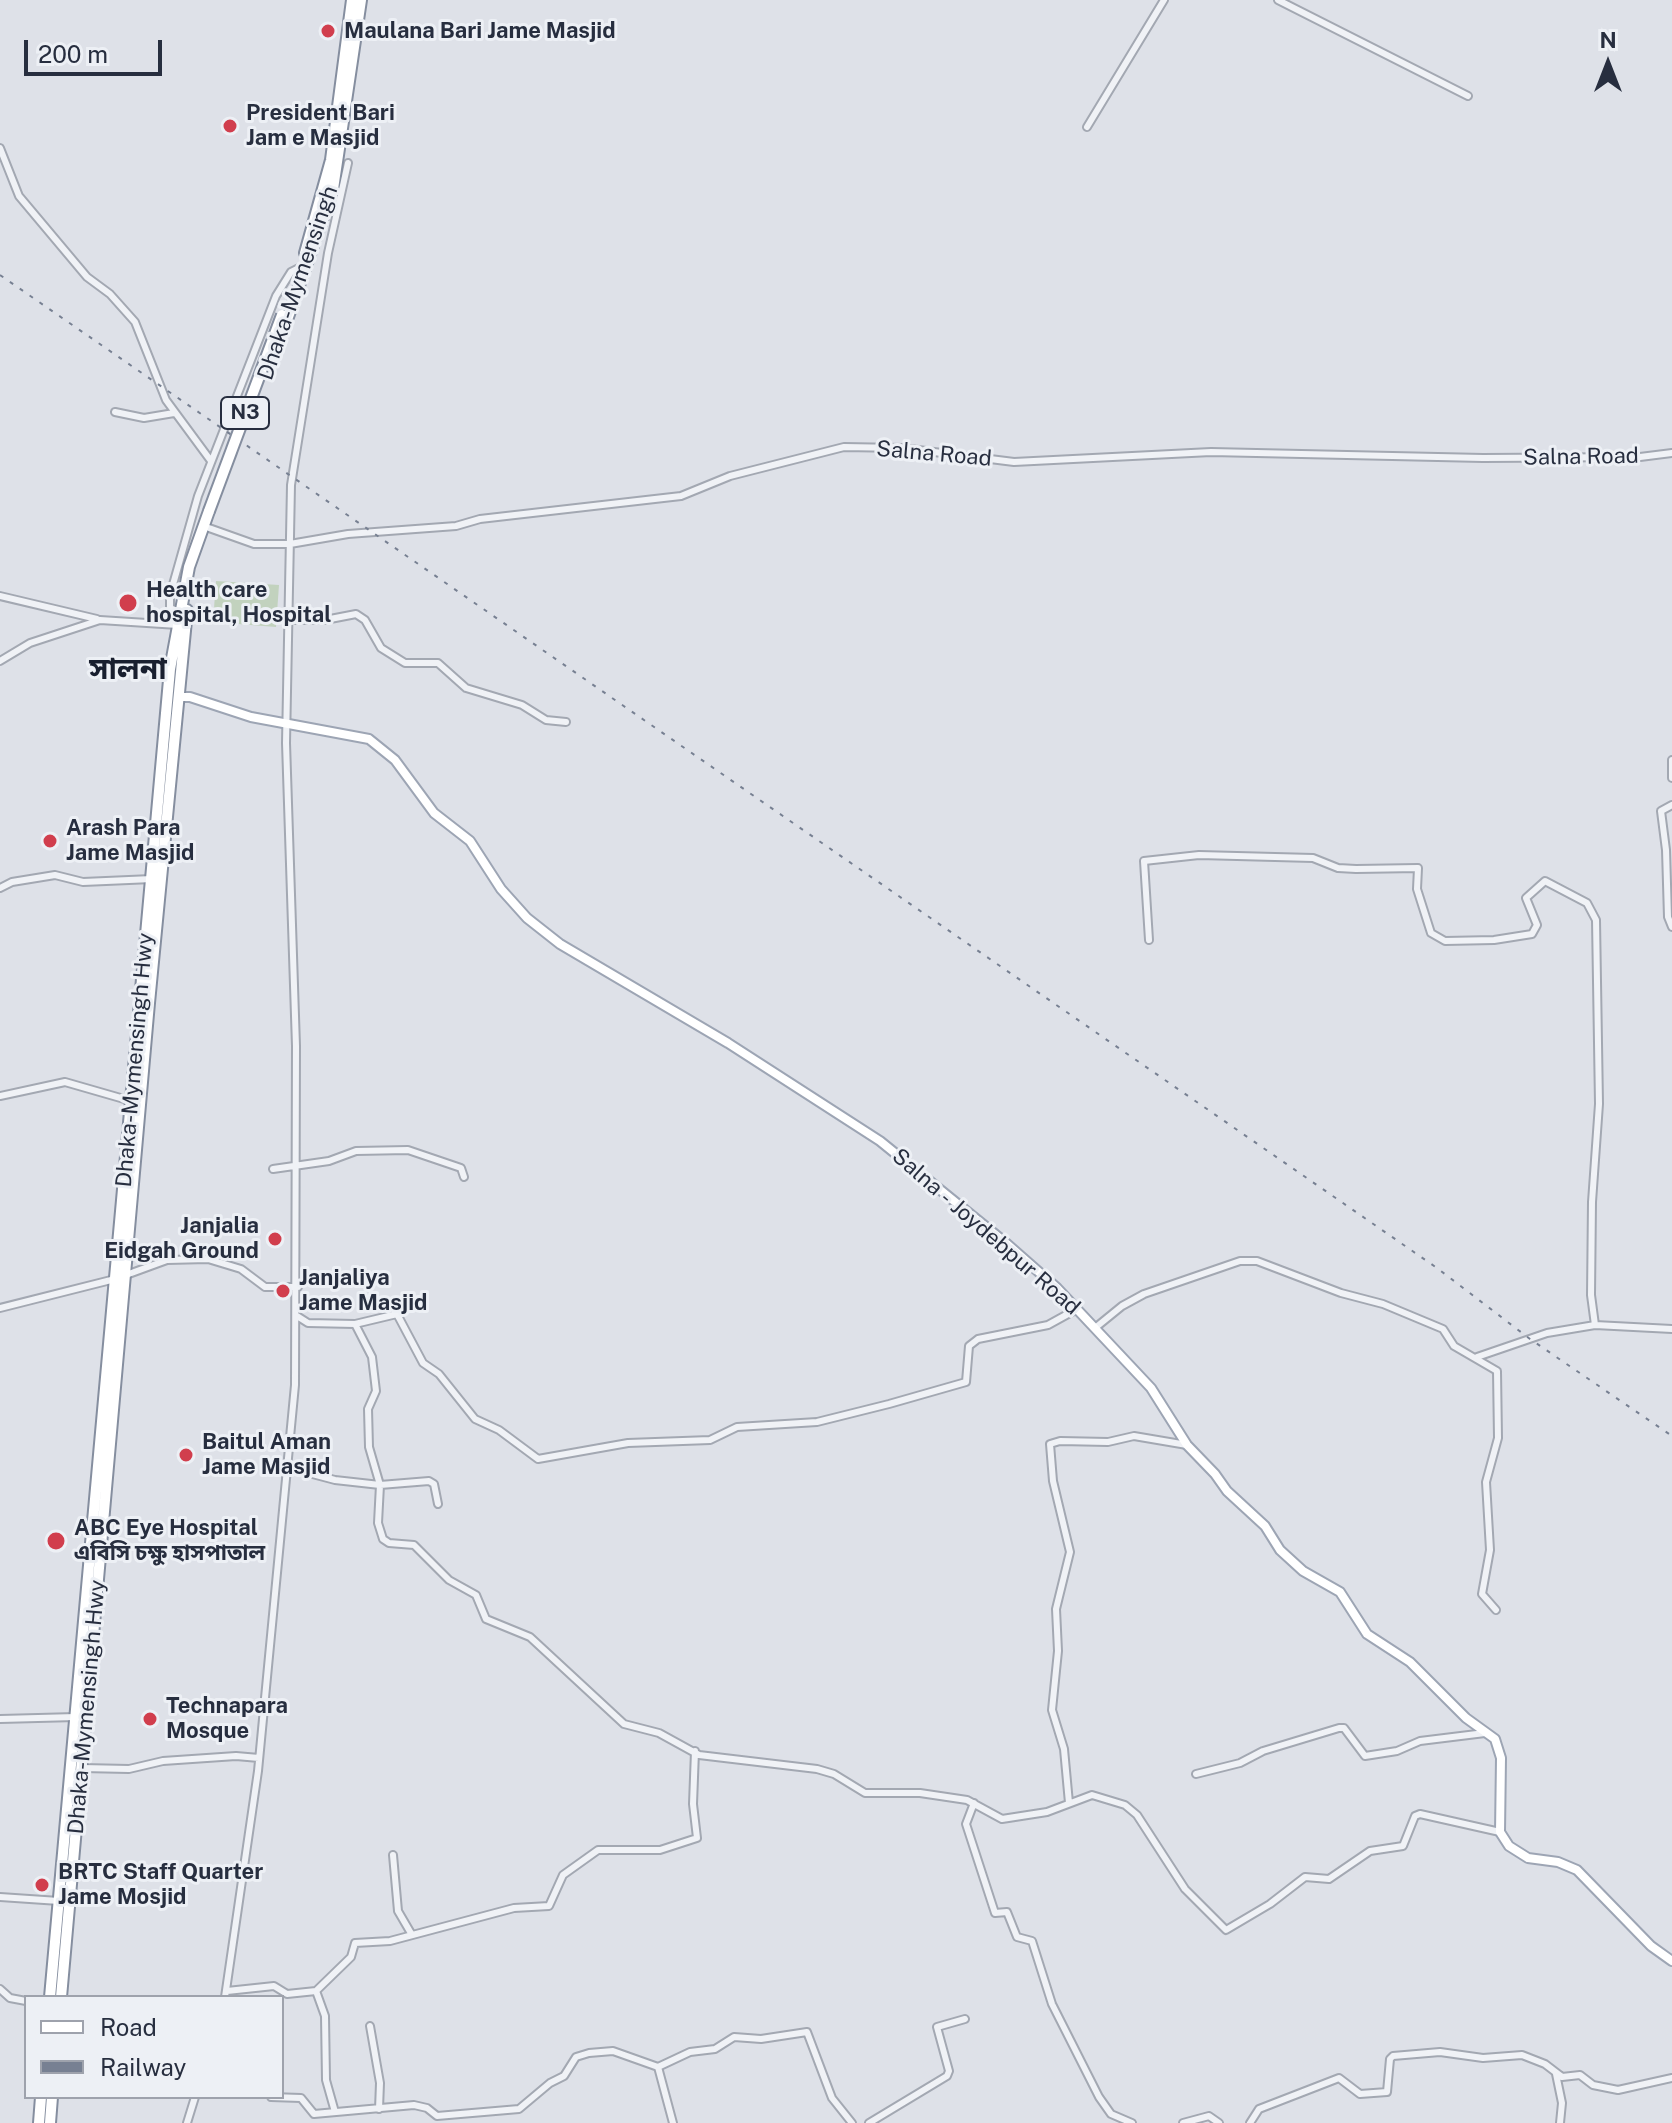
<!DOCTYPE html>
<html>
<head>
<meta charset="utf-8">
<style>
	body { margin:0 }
	#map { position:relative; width:1672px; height:2123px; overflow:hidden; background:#dee1e8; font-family:"Public Sans",sans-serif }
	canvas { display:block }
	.legend { position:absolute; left:24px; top:1995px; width:260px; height:104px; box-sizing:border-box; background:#edf0f5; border:2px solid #9ea2ac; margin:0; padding:10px 14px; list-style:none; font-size:24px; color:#272e3f }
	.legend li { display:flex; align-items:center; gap:16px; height:40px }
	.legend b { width:40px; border:2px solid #9ea2ac }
	.north { position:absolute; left:1568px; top:24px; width:80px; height:80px; -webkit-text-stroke:6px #edf0f5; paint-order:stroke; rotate:0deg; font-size:22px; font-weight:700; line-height:32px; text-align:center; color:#272e3f }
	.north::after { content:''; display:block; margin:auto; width:28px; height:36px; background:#272e3f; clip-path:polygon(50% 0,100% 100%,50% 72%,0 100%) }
	.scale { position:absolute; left:24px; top:40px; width:138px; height:36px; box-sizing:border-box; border:4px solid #272e3f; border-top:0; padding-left:10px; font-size:24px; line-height:28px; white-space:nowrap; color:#272e3f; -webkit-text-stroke:6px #edf0f5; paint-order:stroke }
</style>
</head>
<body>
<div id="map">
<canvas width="1672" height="2123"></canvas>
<ul class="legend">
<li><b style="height:10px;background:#fff"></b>Road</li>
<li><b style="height:10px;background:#778092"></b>Railway</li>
</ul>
<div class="north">N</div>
<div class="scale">200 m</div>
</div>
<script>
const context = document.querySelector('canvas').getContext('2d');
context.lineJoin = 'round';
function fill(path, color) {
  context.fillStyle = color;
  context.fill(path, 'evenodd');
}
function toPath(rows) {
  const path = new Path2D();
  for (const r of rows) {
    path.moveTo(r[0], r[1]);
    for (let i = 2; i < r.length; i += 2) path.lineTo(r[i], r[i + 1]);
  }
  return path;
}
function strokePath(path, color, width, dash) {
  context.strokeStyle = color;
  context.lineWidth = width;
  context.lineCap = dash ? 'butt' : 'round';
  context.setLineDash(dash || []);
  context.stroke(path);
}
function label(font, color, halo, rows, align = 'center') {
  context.font = font + ' "Public Sans","Noto Sans Bengali",sans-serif';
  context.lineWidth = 6;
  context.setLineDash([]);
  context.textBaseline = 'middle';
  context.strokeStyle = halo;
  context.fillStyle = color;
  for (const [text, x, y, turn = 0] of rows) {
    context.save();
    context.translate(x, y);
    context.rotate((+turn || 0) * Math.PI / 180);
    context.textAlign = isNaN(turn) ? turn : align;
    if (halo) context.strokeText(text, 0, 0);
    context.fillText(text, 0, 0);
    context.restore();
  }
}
const green = toPath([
	[216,581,279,585,276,627,213,622]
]);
const minor = toPath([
	[1278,0,1468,96],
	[1087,127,1164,0],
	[0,148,19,196,87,277,110,294,135,322,166,400,211,461],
	[115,412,144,418,174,413],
	[209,528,254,544,290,544,348,534,456,526,480,519,681,496,730,476,844,447,902,448,1014,462,1211,452,1483,458,1640,457,1672,453],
	[0,596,97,619],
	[180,612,170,608,170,595,198,496,276,296,291,272,301,267],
	[289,620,325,620,356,614,365,620,381,648,405,663,438,663,466,688,522,705,546,720,566,722],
	[0,661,30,643,100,620,178,625],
	[1672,760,1672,778],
	[1672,805,1661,811,1666,850,1668,917,1672,927],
	[0,888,12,882,55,875,83,882,152,879],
	[1149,940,1144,861,1199,855,1313,858,1338,868,1356,869,1418,868,1417,889,1431,933,1445,941,1494,940,1532,934,1537,925,1526,898,1545,881,1587,903,1596,920,1599,1104,1592,1202,1591,1295,1595,1325],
	[0,1096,65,1082,131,1101],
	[273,1169,329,1161,356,1151,408,1150,461,1168,464,1177],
	[126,1275,167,1260,208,1259,241,1269,265,1287,298,1287],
	[0,1308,115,1279],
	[297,1316,308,1323,355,1324,372,1357,376,1391,368,1409,369,1447,380,1485,378,1523,383,1539,389,1543,414,1545,449,1580,476,1595,486,1619,530,1637,624,1724,659,1733,699,1755,817,1769,834,1774,865,1793,920,1793,967,1800,1002,1819,1047,1812,1092,1795,1125,1805,1137,1815,1185,1889,1226,1930,1270,1904,1305,1877,1329,1879,1370,1851,1403,1846,1415,1816,1420,1814,1500,1832],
	[355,1324,397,1314,423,1363,439,1374,475,1419,499,1430,538,1459,628,1443,710,1440,737,1427,817,1422,889,1404,966,1382,969,1346,978,1339,1048,1325,1077,1309],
	[1095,1328,1122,1306,1144,1294,1240,1261,1257,1261,1341,1293,1383,1304,1443,1329,1454,1346,1497,1371,1498,1438,1486,1482,1490,1550,1482,1594,1496,1610],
	[1477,1357,1547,1333,1595,1325,1672,1329],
	[286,1467,335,1480,380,1485,429,1481,434,1484,438,1504],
	[0,1719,76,1717],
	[82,1768,129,1769,163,1761,236,1756,259,1758],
	[1196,1774,1240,1763,1263,1751,1339,1728,1344,1728,1365,1756,1397,1751,1420,1741,1485,1733],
	[974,1803,966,1824,995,1913,1007,1912,1017,1937,1032,1941,1052,2004,1099,2097,1111,2114,1132,2123],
	[1069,1803,1064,1749,1052,1710,1058,1651,1056,1609,1070,1552,1053,1481,1050,1444,1060,1441,1108,1442,1134,1436,1187,1445],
	[393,1855,398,1911,412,1935],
	[0,1897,59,1901],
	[0,1989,10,1998,26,2001],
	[227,1991,274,1986,287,1994,316,1991],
	[225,1997,258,1771,295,1385,296,1046,286,743,291,485,328,253,348,163],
	[370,2026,380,2083,379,2109],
	[658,2067,673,2123],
	[1556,2074,1562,2103,1560,2123],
	[271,2097,301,2098,314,2114,414,2105,427,2108,437,2116,519,2109,550,2083,564,2076,576,2057,589,2053,613,2051,658,2067,690,2052,715,2049,734,2037,761,2039,807,2032,832,2098,852,2123],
	[335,2112,326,2080,325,2016,316,1991,351,1957,355,1943,390,1941,514,1908,549,1906,563,1875,598,1850,660,1850,697,1838,693,1804,695,1751],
	[187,2123,195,2097],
	[869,2123,947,2076,949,2071,937,2027,965,2019],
	[1183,2123,1209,2116,1219,2123],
	[1250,2123,1259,2109,1339,2078,1360,2094,1387,2092,1390,2059,1393,2056,1440,2052,1483,2058,1522,2055,1545,2064,1562,2077,1580,2075,1593,2085,1618,2090,1672,2078]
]);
const major = toPath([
	[178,697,190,697,251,717,369,739,395,760,434,813,470,841,501,889,527,918,560,944,728,1043,880,1141,1007,1244,1057,1288,1151,1388,1187,1445,1215,1474,1227,1491,1265,1526,1280,1550,1303,1571,1340,1592,1367,1634,1410,1662,1466,1718,1495,1739,1501,1758,1500,1832,1509,1846,1528,1858,1558,1862,1577,1870,1651,1946,1672,1961]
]);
const highway = toPath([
	[305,253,331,160,352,0],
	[288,317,333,189,361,0],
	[50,1997,170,669,189,567,209,511],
	[61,1997,149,1003,187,610],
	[39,2123,41,2097],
	[50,2123,52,2097]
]);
const rail = toPath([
	[0,275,1437,1268,1530,1339,1672,1436]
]);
const highwayBridge = toPath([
	[209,511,282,315]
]);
const markers = [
	[328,31,8,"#d13e4d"],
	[230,126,8,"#d13e4d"],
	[128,603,10,"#d13e4d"],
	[50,841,8,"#d13e4d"],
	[275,1239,8,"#d13e4d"],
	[283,1291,8,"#d13e4d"],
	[186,1455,8,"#d13e4d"],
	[56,1541,10,"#d13e4d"],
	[150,1719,8,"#d13e4d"],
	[42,1885,8,"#d13e4d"]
];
const shields = [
	[245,413,48]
];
const shieldNames = [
	["N3",245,413]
];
const poiNames = [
	["Maulana Bari Jame Masjid",344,31],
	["President Bari",246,113],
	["Jam e Masjid",246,138],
	["Health care",146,590],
	["hospital, Hospital",146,615],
	["Arash Para",66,828],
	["Jame Masjid",66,853],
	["Janjalia",259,1226,"right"],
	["Eidgah Ground",259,1251,"right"],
	["Janjaliya",299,1278],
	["Jame Masjid",299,1303],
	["Baitul Aman",202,1442],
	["Jame Masjid",202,1467],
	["ABC Eye Hospital",74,1528],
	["এবিসি চক্ষু হাসপাতাল",74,1553],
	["Technapara",166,1706],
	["Mosque",166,1731],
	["BRTC Staff Quarter",58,1872],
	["Jame Mosjid",58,1897]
];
const streetNames = [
	["Dhaka-Mymensingh",298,283,-71],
	["Salna Road",934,454,5],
	["Salna Road",1581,457,-1],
	["Dhaka-Mymensingh Hwy",135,1060,-85],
	["Salna - Joydebpur Road",986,1232,41],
	["Dhaka-Mymensingh Hwy",87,1707,-85]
];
const districtNames = [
	["সালনা",128,670]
];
fill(green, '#c2d2be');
strokePath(minor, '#a3a8b2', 10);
strokePath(major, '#9da5b4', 12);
strokePath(highway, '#858e9f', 14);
strokePath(minor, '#f0f2f6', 6);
strokePath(major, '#fff', 8);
strokePath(highway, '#fff', 10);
strokePath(rail, '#778092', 2, [4, 8]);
strokePath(highwayBridge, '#858e9f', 14, []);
strokePath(highwayBridge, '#fff', 10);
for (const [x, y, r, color] of markers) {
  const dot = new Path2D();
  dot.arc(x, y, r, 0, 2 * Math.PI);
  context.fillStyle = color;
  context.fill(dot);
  strokePath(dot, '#edf0f5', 3);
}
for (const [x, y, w] of shields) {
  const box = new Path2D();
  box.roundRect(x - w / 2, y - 16, w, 32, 6);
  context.fillStyle = '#edf0f5';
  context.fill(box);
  strokePath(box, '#272e3f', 2);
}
label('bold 20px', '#272e3f', null, shieldNames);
label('bold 22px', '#272e3f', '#edf0f5', poiNames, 'left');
label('22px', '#272e3f', '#edf0f5', streetNames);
label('bold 30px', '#191f2f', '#edf0f5', districtNames);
</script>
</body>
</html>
